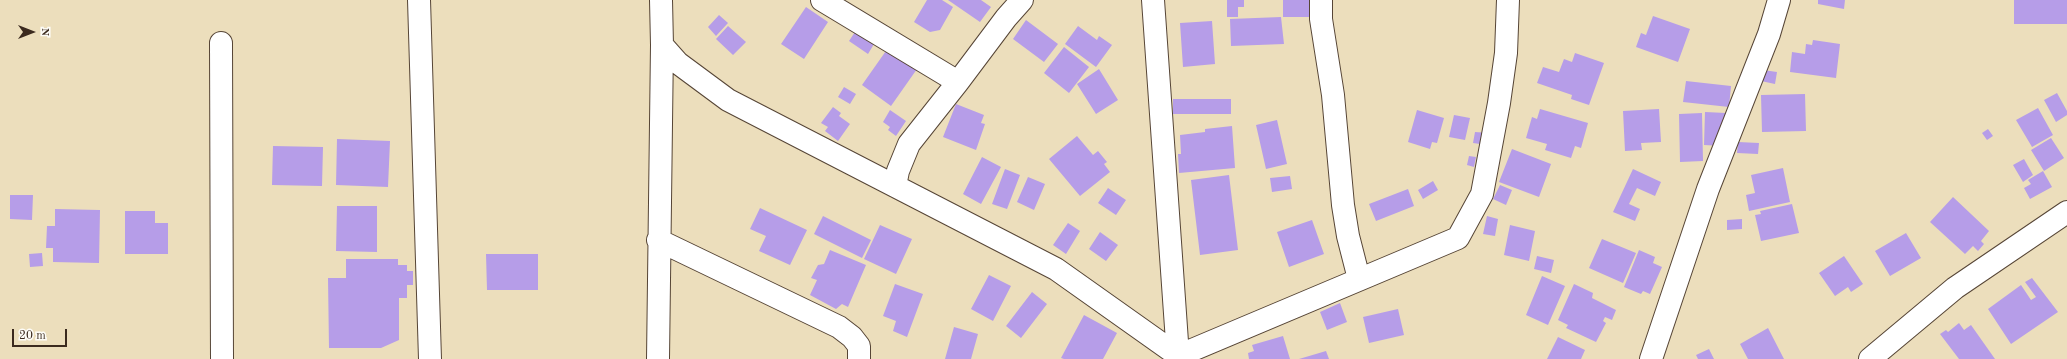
<!DOCTYPE html>
<html>
<head>
<meta charset="utf-8">
<style>
	body { margin:0 }
	#map { position:relative; width:2067px; height:359px; overflow:hidden; background:#ecdebc; font-family:"Old Standard TT",serif }
	canvas { display:block }
	.north { position:absolute; left:12px; top:12px; width:40px; height:40px; -webkit-text-stroke:3px #fdfcf7; paint-order:stroke; rotate:90deg; font-size:11px; font-weight:700; line-height:16px; text-align:center; color:#3b2a1e }
	.north::after { content:''; display:block; margin:auto; width:14px; height:18px; background:#3b2a1e; clip-path:polygon(50% 0,100% 100%,50% 72%,0 100%) }
	.scale { position:absolute; left:12px; top:329px; width:55px; height:18px; box-sizing:border-box; border:2px solid #3b2a1e; border-top:0; padding-left:5px; font-size:12px; line-height:14px; white-space:nowrap; color:#3b2a1e; -webkit-text-stroke:3px #fdfcf7; paint-order:stroke }
</style>
</head>
<body>
<div id="map">
<canvas width="2067" height="359"></canvas>
<div class="north">N</div>
<div class="scale">20 m</div>
</div>
<script>
const context = document.querySelector('canvas').getContext('2d');
context.lineJoin = 'round';
function fill(path, color) {
  context.fillStyle = color;
  context.fill(path, 'evenodd');
}
function toPath(rows) {
  const path = new Path2D();
  for (const r of rows) {
    path.moveTo(r[0], r[1]);
    for (let i = 2; i < r.length; i += 2) path.lineTo(r[i], r[i + 1]);
  }
  return path;
}
function strokePath(path, color, width, dash) {
  context.strokeStyle = color;
  context.lineWidth = width;
  context.lineCap = dash ? 'butt' : 'round';
  context.setLineDash(dash || []);
  context.stroke(path);
}
const building = toPath([
	[927,0,942,0,953,7,940,30,930,32,914,22],
	[948,0,981,0,991,7,980,22],
	[1227,0,1244,0,1244,7,1238,7,1238,17,1227,17],
	[1283,0,1312,0,1312,17,1283,17],
	[1818,0,1845,0,1844,9,1818,4],
	[2014,0,2067,0,2067,24,2014,24],
	[806,7,828,22,804,59,781,44],
	[719,15,728,23,716,36,708,27],
	[1653,16,1690,29,1678,62,1636,47,1641,33,1646,35],
	[1281,17,1284,44,1231,46,1230,19],
	[1026,20,1058,44,1044,62,1013,39],
	[1212,21,1215,64,1183,67,1180,23],
	[728,26,746,42,733,55,716,39],
	[859,26,877,39,868,54,849,41],
	[1078,26,1097,40,1099,36,1112,45,1096,67,1065,44],
	[1813,40,1840,44,1836,78,1790,72,1792,52,1805,54,1806,44,1812,45],
	[1064,47,1089,67,1069,93,1044,73],
	[888,48,917,69,891,106,862,85],
	[1575,53,1604,63,1589,105,1571,99,1572,95,1537,83,1543,67,1559,72,1564,59,1572,62],
	[1099,69,1118,100,1096,114,1077,84],
	[1763,70,1777,72,1775,84,1761,81],
	[1686,81,1731,86,1729,107,1683,102],
	[844,87,856,94,850,104,838,97],
	[2057,93,2067,111,2067,115,2056,122,2044,100],
	[1805,94,1806,131,1762,132,1761,95],
	[1173,99,1231,99,1231,114,1173,114],
	[956,104,984,115,981,123,985,124,976,150,943,137],
	[833,107,841,113,839,116,850,124,838,141,825,131,828,127,821,123],
	[2038,108,2053,135,2032,147,2016,120],
	[1540,109,1588,123,1581,148,1575,146,1571,158,1545,150,1547,144,1526,138,1532,117,1537,119],
	[1659,109,1661,142,1641,143,1642,150,1625,151,1623,111],
	[890,110,906,121,896,136,888,130,890,127,883,122],
	[1417,110,1444,118,1437,143,1432,142,1430,149,1408,142],
	[1705,112,1726,113,1722,146,1704,145],
	[1702,113,1703,161,1680,162,1679,114],
	[1454,115,1470,118,1465,140,1449,137],
	[1277,120,1287,164,1266,169,1256,125],
	[1232,126,1235,168,1179,173,1178,154,1181,154,1180,135,1205,132,1205,129],
	[1988,129,1993,136,1987,140,1982,133],
	[1475,132,1489,133,1487,145,1473,143],
	[1077,136,1093,155,1098,151,1107,162,1104,164,1110,172,1080,196,1049,159],
	[2051,138,2064,158,2044,171,2031,150],
	[337,139,390,141,388,187,336,185],
	[1738,142,1759,143,1758,154,1737,153],
	[273,146,323,147,322,186,272,185],
	[1512,149,1551,164,1539,197,1499,182],
	[1469,156,1476,157,1474,167,1467,165],
	[982,157,1001,167,981,204,963,194],
	[2024,159,2033,175,2023,182,2013,165],
	[1783,168,1790,202,1749,211,1746,195,1755,193,1751,175],
	[1005,169,1020,175,1007,209,992,204],
	[1633,169,1661,182,1655,196,1637,188,1629,204,1640,209,1635,221,1613,212],
	[2043,171,2052,187,2030,199,2024,188,2031,184,2028,180],
	[1229,175,1238,250,1200,255,1191,180],
	[1290,176,1292,189,1272,192,1270,178],
	[1028,177,1045,184,1034,210,1017,202],
	[1433,181,1438,190,1423,199,1418,190],
	[1500,185,1512,190,1506,205,1493,199],
	[1108,188,1126,200,1116,215,1098,203],
	[1408,189,1414,206,1376,221,1369,204],
	[10,195,33,195,32,220,10,219],
	[1953,197,1989,231,1981,241,1984,244,1978,251,1973,246,1965,254,1930,222],
	[1792,204,1799,233,1761,241,1755,215,1761,214,1760,211],
	[337,206,377,206,377,252,336,251],
	[760,208,807,230,790,265,759,251,766,236,750,229],
	[55,209,100,210,99,263,53,262,53,248,46,248,47,226,55,226],
	[125,211,155,211,155,223,168,223,168,254,125,254],
	[823,216,871,240,862,258,814,234],
	[1487,216,1498,219,1495,236,1483,234],
	[1742,219,1742,229,1727,230,1727,220],
	[1312,220,1324,254,1289,267,1277,232],
	[1068,223,1080,231,1066,254,1053,245],
	[880,225,912,239,896,274,864,259],
	[1510,225,1535,231,1529,261,1504,255],
	[1100,232,1118,245,1106,261,1089,249],
	[1906,233,1921,258,1890,276,1875,251],
	[1602,239,1636,253,1623,283,1589,268],
	[830,250,866,265,848,307,842,304,836,309,810,295,817,280,811,278,818,265,824,264],
	[1639,250,1655,257,1653,263,1662,267,1650,294,1643,291,1641,294,1624,287],
	[42,253,43,266,30,267,29,254],
	[486,254,538,254,538,290,487,290],
	[1537,256,1554,260,1551,273,1534,269],
	[1844,256,1863,284,1851,292,1848,287,1835,296,1819,273],
	[346,259,398,259,398,265,407,265,407,271,413,271,413,285,407,285,407,298,399,298,399,340,381,348,329,348,328,278,346,278],
	[989,275,1011,286,993,321,971,309],
	[1542,276,1565,286,1548,325,1526,315],
	[2032,278,2058,312,2011,344,1988,309,2021,285,2031,300,2036,297,2025,282],
	[895,284,923,294,907,337,893,331,896,321,883,316],
	[1574,284,1593,293,1592,298,1616,310,1612,320,1605,317,1603,321,1606,323,1596,342,1566,328,1568,325,1558,320],
	[1032,292,1047,304,1021,338,1006,326],
	[1340,303,1347,322,1327,330,1320,312],
	[1398,309,1404,335,1369,343,1363,317],
	[1084,315,1117,333,1103,359,1064,359,1061,358],
	[1959,323,1964,330,1971,325,1995,359,1959,359,1940,334,1946,330,1948,332],
	[954,327,978,334,971,359,945,359],
	[1768,328,1784,359,1748,359,1740,344],
	[1283,336,1290,359,1249,359,1248,353,1254,351,1252,345],
	[1558,337,1585,350,1581,359,1547,359],
	[1709,349,1714,359,1698,359,1696,355],
	[1326,351,1329,359,1299,359]
]);
const minor = toPath([
	[419,0,430,359],
	[822,0,958,82,1006,18,1022,0],
	[1153,0,1178,356,1458,238,1482,194,1499,103,1506,53,1508,0],
	[1321,0,1321,19,1333,95,1343,205,1348,236,1359,279],
	[221,43,222,359],
	[662,45,678,63,728,100,1056,269,1183,359],
	[895,186,898,171,909,144,958,82],
	[658,240,839,327,852,337,859,346,859,359],
	[658,359,662,45,661,0],
	[1651,359,1708,189,1769,34,1779,0],
	[1870,359,1955,288,2067,212]
]);
fill(building, '#b69de8');
strokePath(minor, '#564536', 24);
strokePath(minor, '#fff', 22);
</script>
</body>
</html>
